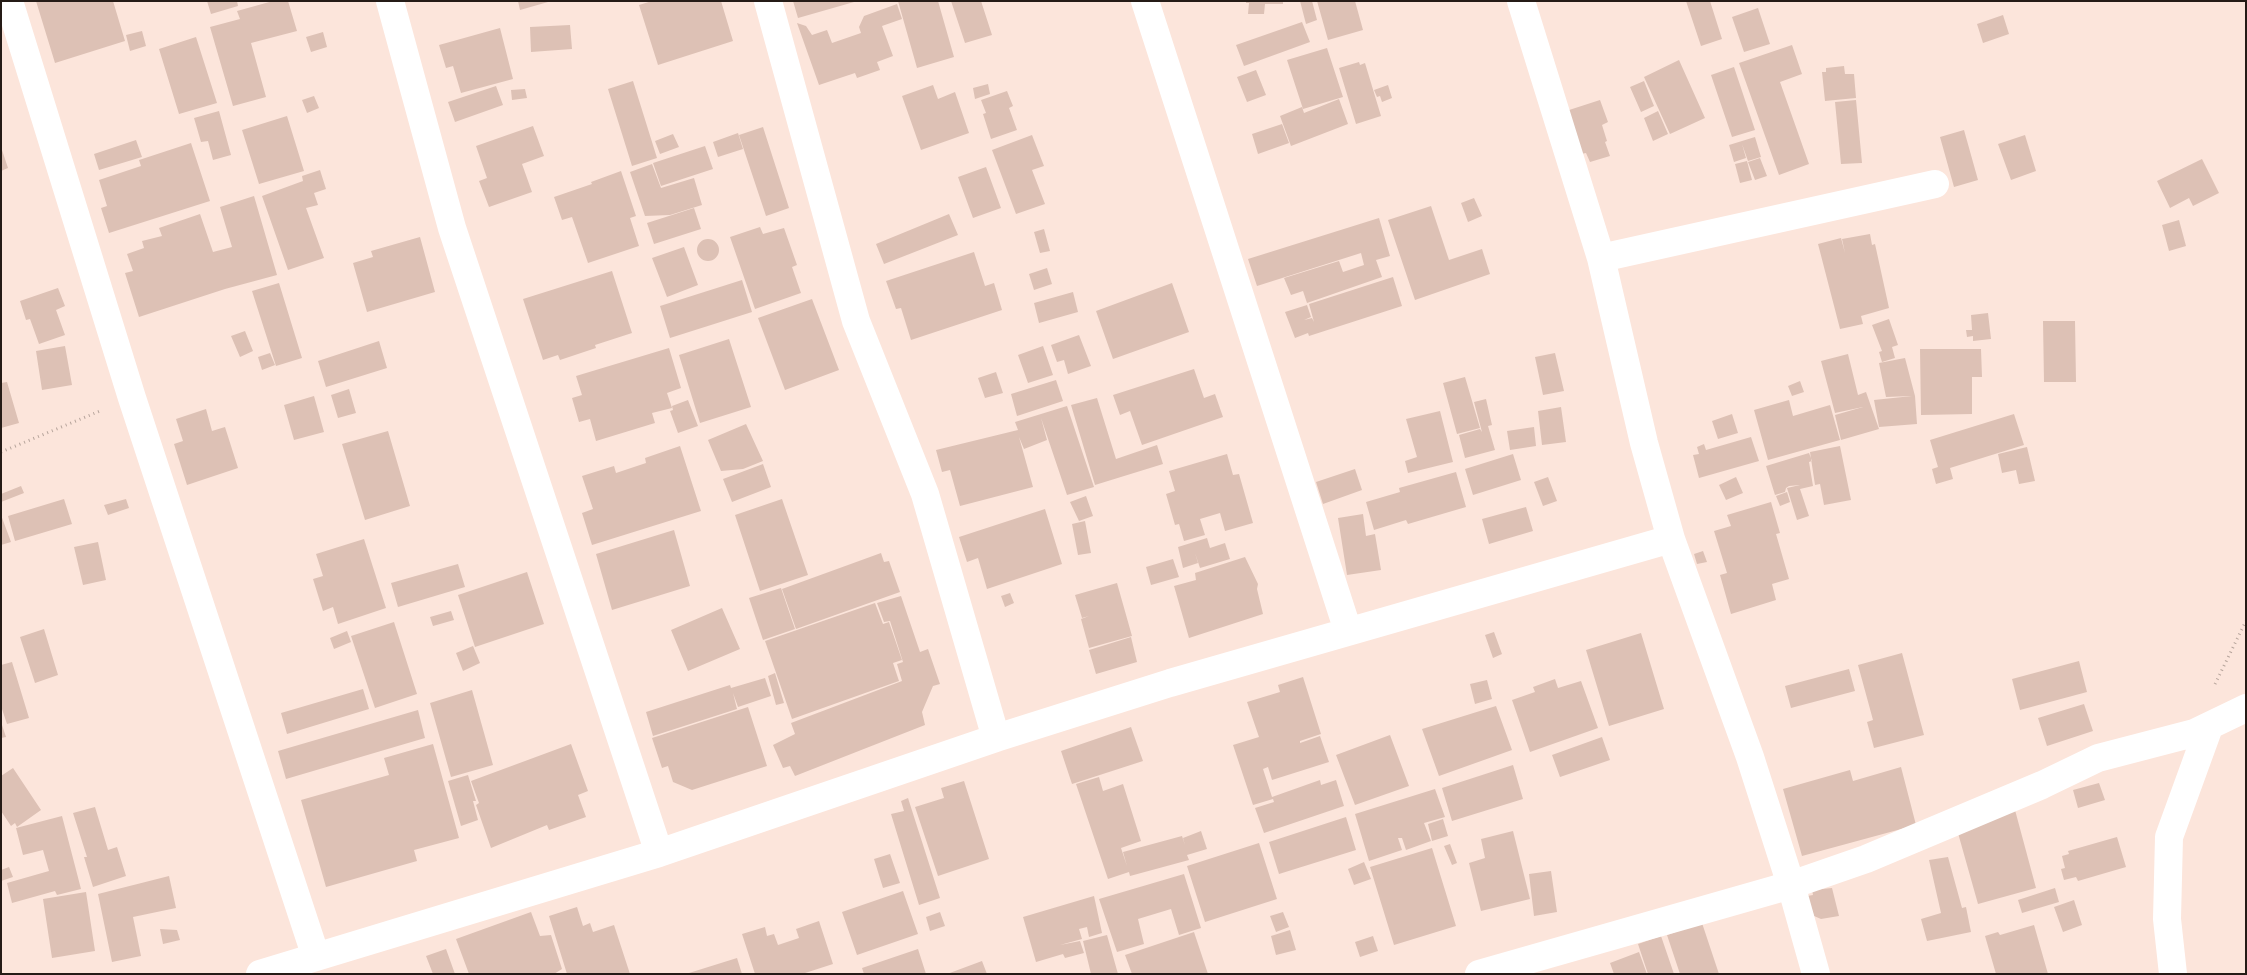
<!DOCTYPE html>
<html>
<head>
<meta charset="utf-8">
<style>
	body { margin:0 }
	#map { position:relative; width:2247px; height:975px; overflow:hidden; background:#fce5db; font-family:Helvetica,sans-serif }
	canvas { display:block }
	.frame { position:absolute; inset:0; border:2px solid #251b16; pointer-events:none }
</style>
</head>
<body>
<div id="map">
<canvas width="2247" height="975"></canvas>
<div class="frame"></div>
</div>
<script>
const context = document.querySelector('canvas').getContext('2d');
context.lineJoin = 'round';
function fill(path, color) {
  context.fillStyle = color;
  context.fill(path, 'evenodd');
}
function toPath(rows) {
  const path = new Path2D();
  for (const r of rows) {
    if (r.length === 3) {
      path.moveTo(r[0] + r[2], r[1]);
      path.arc(r[0], r[1], r[2], 0, 2 * Math.PI);
      continue;
    }
    path.moveTo(r[0], r[1]);
    for (let i = 2; i < r.length; i += 2) path.lineTo(r[i], r[i + 1]);
  }
  return path;
}
function strokePath(path, color, width, dash) {
  context.strokeStyle = color;
  context.lineWidth = width;
  context.lineCap = dash ? 'butt' : 'round';
  context.setLineDash(dash || []);
  context.stroke(path);
}
const building = toPath([
	[36,1,113,1,125,41,55,63],
	[207,1,237,1,238,6,211,14],
	[273,1,288,1,297,31,251,43,266,97,233,106,210,27,240,19,237,11],
	[518,1,548,1,548,2,520,10],
	[652,1,721,1,733,41,658,65,639,5],
	[793,1,854,1,854,2,798,18],
	[898,1,938,1,954,57,917,68],
	[951,1,981,1,992,35,965,43],
	[1246,1,1283,1,1283,4,1265,4,1264,14,1248,14,1249,3,1246,3],
	[1300,1,1312,1,1317,20,1306,24],
	[1317,1,1355,1,1363,30,1328,40],
	[1686,1,1710,1,1722,39,1701,46],
	[897,4,902,19,882,26,893,56,877,62,880,70,857,78,855,73,819,85,797,23,806,26,812,35,827,30,832,43,861,33,859,27,864,16],
	[1758,8,1770,44,1744,52,1732,17],
	[2003,15,2009,34,1983,43,1977,24],
	[1302,22,1310,42,1244,66,1236,45],
	[570,25,572,49,531,52,530,27],
	[500,28,513,79,461,93,453,66,446,68,439,45],
	[142,31,146,46,130,51,126,35],
	[323,32,327,47,311,52,306,37],
	[196,37,217,103,179,114,159,49],
	[1792,45,1802,74,1780,82,1809,164,1779,175,1739,63],
	[1327,48,1343,97,1303,109,1287,60],
	[1679,60,1705,118,1670,134,1644,77],
	[1359,62,1360,65,1365,63,1381,116,1356,124,1339,68],
	[1844,66,1845,74,1854,74,1856,98,1825,101,1822,72,1826,72,1826,68],
	[1734,67,1755,130,1732,137,1711,75],
	[1256,70,1266,95,1247,102,1237,77],
	[633,81,657,158,632,166,608,89],
	[1644,81,1654,106,1641,112,1630,87],
	[988,84,990,94,975,99,973,88],
	[933,85,938,99,955,92,969,133,921,150,902,96],
	[1388,85,1392,98,1382,102,1380,96,1377,97,1374,90],
	[496,86,503,105,455,122,448,102],
	[525,89,527,98,512,100,511,90],
	[1007,91,1013,106,1009,108,1017,130,991,139,983,114,986,113,981,100],
	[314,96,319,108,307,113,302,100],
	[1339,99,1348,124,1291,146,1280,116,1302,107,1304,113],
	[1600,100,1608,122,1602,125,1607,141,1605,142,1610,156,1590,162,1586,153,1581,154,1566,111],
	[1856,100,1862,163,1841,164,1835,102],
	[219,111,231,155,213,160,208,141,201,142,194,118],
	[1658,111,1668,134,1653,141,1644,118],
	[287,116,304,171,259,184,242,130],
	[1282,124,1289,143,1258,154,1252,134],
	[533,126,544,156,522,164,532,192,489,207,479,181,487,178,476,146],
	[763,127,789,208,766,216,739,135],
	[1964,130,1978,180,1954,187,1940,137],
	[738,133,743,149,718,157,713,142],
	[673,134,679,147,660,154,655,141],
	[1032,135,1044,166,1032,170,1045,204,1016,214,992,150],
	[2025,135,2036,171,2011,180,1998,144],
	[1755,137,1761,157,1748,161,1742,144,1746,158,1734,162,1729,145],
	[136,140,142,157,99,170,94,154],
	[191,143,210,201,109,233,101,208,107,206,99,180,141,166,139,160],
	[705,146,713,169,661,186,653,163],
	[1,147,8,168,1,171],
	[1760,158,1767,176,1755,180,1748,162],
	[2202,159,2219,193,2193,206,2189,198,2170,208,2157,181],
	[1747,161,1752,180,1740,183,1735,164],
	[652,164,661,188,694,178,702,205,670,215,645,216,630,172],
	[986,167,1001,208,973,218,958,177],
	[320,170,326,189,314,193,318,205,306,208,324,258,288,270,262,196,303,181,302,176],
	[621,171,636,216,630,218,639,246,588,263,572,217,562,220,554,197,592,184,591,182],
	[254,196,277,275,225,289,139,317,125,273,133,271,127,254,144,248,142,241,162,236,159,228,200,214,213,252,232,247,220,207],
	[1474,198,1482,216,1468,222,1461,203],
	[1431,206,1449,260,1482,249,1490,274,1415,300,1388,220],
	[694,208,701,229,654,244,647,223],
	[949,214,958,235,884,264,876,244],
	[1379,218,1390,256,1376,260,1382,277,1307,303,1303,291,1291,295,1284,278,1339,261,1343,272,1364,265,1361,253,1257,286,1248,259],
	[2179,220,2186,246,2169,251,2162,225],
	[760,227,763,234,784,228,797,265,792,267,801,293,755,309,730,237],
	[1044,229,1050,251,1040,253,1034,232],
	[1870,234,1872,245,1875,244,1889,308,1861,316,1863,324,1840,329,1818,244,1841,238,1845,253,1842,239],
	[420,237,435,292,367,312,353,263,373,257,371,251],
	[708,250,11],
	[684,247,698,285,667,297,652,258],
	[974,252,985,286,994,283,1002,310,911,340,901,308,896,309,886,281],
	[1047,268,1052,284,1034,290,1029,274],
	[612,271,632,333,595,345,596,348,560,360,558,355,543,360,523,299],
	[1393,277,1402,306,1309,336,1308,333,1295,338,1285,312,1307,305,1311,317,1304,320,1312,318,1314,322,1309,304],
	[742,280,752,312,670,338,660,306],
	[279,283,302,358,276,366,252,291],
	[1172,283,1189,332,1113,359,1096,311],
	[58,288,65,306,56,310,65,335,39,344,30,319,26,320,20,301],
	[1073,292,1078,312,1039,323,1034,303],
	[812,299,839,370,785,390,758,318],
	[1988,313,1991,339,1973,341,1973,336,1967,337,1966,330,1972,330,1971,315],
	[1889,319,1898,345,1892,347,1895,358,1882,362,1879,352,1882,351,1872,325],
	[2043,321,2075,321,2076,382,2044,382],
	[245,331,253,351,240,357,231,336],
	[1079,335,1091,366,1068,374,1064,360,1057,362,1051,345],
	[729,339,751,407,700,423,679,355],
	[379,341,387,368,326,387,318,361],
	[65,346,72,385,42,390,36,351],
	[1043,346,1053,375,1028,383,1018,355],
	[669,348,681,388,667,393,672,408,652,413,655,423,596,441,590,419,579,422,572,398,582,395,576,376],
	[1920,349,1981,349,1982,377,1972,377,1972,414,1921,415],
	[270,353,275,365,262,370,258,357],
	[1555,353,1564,391,1543,395,1535,357],
	[1848,354,1858,395,1866,392,1879,429,1841,440,1835,415,1863,407,1835,413,1821,361],
	[1905,358,1915,396,1917,424,1879,427,1874,400,1912,396,1886,397,1879,363],
	[1194,369,1204,398,1215,394,1223,417,1142,445,1130,411,1120,415,1113,395],
	[996,372,1003,393,985,398,978,378],
	[1465,377,1480,428,1457,434,1443,383],
	[1056,380,1063,401,1017,416,1011,394],
	[1800,381,1804,392,1792,396,1788,386],
	[7,382,19,423,1,428,1,383],
	[349,389,356,413,338,418,331,395],
	[314,396,324,432,294,440,284,405],
	[1097,398,1116,459,1157,445,1163,464,1095,485,1071,405],
	[1486,399,1492,425,1488,426,1495,450,1465,458,1459,435,1480,429,1482,432,1474,402],
	[688,400,698,426,678,433,670,411,673,410,672,406],
	[1789,400,1793,416,1830,405,1840,440,1768,460,1754,410],
	[1067,406,1094,487,1067,495,1041,418,1047,440,1024,449,1019,437,1033,487,960,506,950,470,942,472,936,450,1018,430,1015,422],
	[1561,407,1566,442,1542,445,1538,411],
	[206,409,212,431,225,427,238,468,187,485,174,444,183,441,176,419],
	[1440,411,1453,462,1408,473,1405,461,1417,457,1406,419],
	[1732,414,1738,433,1718,439,1712,421],
	[2014,414,2024,445,1950,468,1953,479,1936,484,1932,469,1938,467,1930,440],
	[746,424,763,461,743,469,721,471,708,440],
	[1534,427,1536,446,1510,450,1507,431],
	[388,431,410,506,365,520,342,444],
	[1751,437,1759,461,1699,478,1693,455,1699,454,1697,447,1704,444,1706,450],
	[680,446,701,511,592,545,582,513,593,509,582,476,614,466,616,473,646,463,645,458],
	[1840,446,1851,500,1824,505,1820,484,1815,485,1810,452],
	[2027,447,2035,481,2019,484,2016,470,2002,473,1998,454],
	[1809,453,1812,461,1809,462,1813,486,1800,489,1809,516,1797,520,1787,488,1800,485,1789,486,1786,488,1785,492,1775,495,1766,466],
	[1227,454,1233,475,1239,474,1253,523,1225,531,1220,513,1200,519,1205,535,1184,541,1179,524,1175,525,1166,494,1175,491,1169,471],
	[1513,454,1521,480,1473,495,1465,469],
	[763,464,771,487,732,502,723,479],
	[1355,469,1362,490,1323,504,1316,482],
	[1456,472,1466,507,1408,524,1406,520,1374,530,1366,502,1400,492,1399,488],
	[1548,477,1557,501,1543,506,1534,482],
	[1736,477,1743,493,1726,500,1719,485],
	[21,486,24,493,1,502,1,494],
	[1787,492,1790,502,1780,506,1776,496],
	[1086,496,1093,516,1079,521,1070,502],
	[64,499,72,524,15,541,8,516],
	[126,499,129,508,108,515,104,505],
	[782,499,808,575,760,591,735,515],
	[1771,502,1780,533,1776,534,1789,579,1772,584,1776,600,1731,614,1720,575,1727,573,1714,531,1731,526,1727,515],
	[1526,507,1533,531,1489,544,1482,519],
	[1045,509,1062,564,987,589,978,558,967,562,959,537],
	[1363,514,1366,536,1375,534,1381,570,1347,575,1338,518],
	[1,515,11,542,1,545],
	[1085,521,1091,553,1078,555,1072,524],
	[674,530,690,586,612,610,596,554],
	[1207,538,1210,548,1225,543,1230,559,1200,568,1195,553,1198,563,1183,568,1178,547],
	[364,539,386,608,338,624,333,607,323,611,313,579,323,576,316,554],
	[98,542,106,580,83,585,74,547],
	[1703,551,1707,562,1697,564,1694,554],
	[881,553,884,562,889,561,900,592,796,629,782,589],
	[1245,557,1258,584,1257,589,1263,614,1189,638,1174,586,1196,580,1195,573],
	[1173,559,1179,577,1151,585,1146,567],
	[458,564,465,587,398,607,391,583],
	[527,572,544,624,475,647,458,595],
	[1117,583,1132,636,1089,648,1081,619,1089,616,1082,618,1075,595],
	[781,588,795,629,763,640,749,598],
	[1010,593,1014,603,1005,607,1001,596],
	[901,596,920,652,928,649,940,684,933,686,922,712,925,725,795,776,790,766,783,768,773,745,795,734,791,723,902,681,897,664,903,662,890,621,884,622,877,603],
	[875,603,883,624,889,622,902,660,893,663,899,681,792,719,765,641],
	[722,608,740,649,688,671,671,630],
	[451,611,454,620,433,626,430,617],
	[394,622,417,694,375,708,351,636],
	[44,629,58,675,35,683,20,637],
	[347,631,351,642,334,649,330,638],
	[1494,632,1502,654,1493,658,1485,635],
	[1641,633,1664,709,1609,726,1586,650],
	[1131,637,1137,662,1096,674,1089,650],
	[473,646,480,663,463,671,456,653],
	[1902,653,1924,735,1874,748,1867,722,1873,720,1858,665],
	[2079,661,2087,692,2020,710,2012,679],
	[12,662,29,718,7,724,1,706,1,665],
	[1849,669,1855,691,1791,708,1785,686],
	[775,673,784,703,776,705,768,676],
	[1303,677,1321,734,1300,741,1300,743,1320,736,1329,762,1272,780,1268,767,1263,769,1272,797,1320,780,1321,785,1336,780,1344,806,1264,833,1255,808,1274,802,1273,799,1253,805,1233,745,1259,737,1247,702,1280,692,1278,685],
	[765,678,771,696,738,707,733,693,737,709,653,736,646,712,730,685,731,688],
	[1555,679,1558,688,1581,681,1598,728,1530,752,1512,700,1535,692,1533,687],
	[1487,680,1492,699,1475,704,1470,684],
	[363,689,369,709,287,734,281,713],
	[472,690,493,765,451,777,430,703],
	[2084,704,2093,731,2047,746,2038,718],
	[1496,706,1512,750,1439,776,1422,729],
	[748,707,767,766,692,790,673,782,668,766,662,768,652,738],
	[418,710,425,738,286,779,278,751],
	[1,722,6,737,1,738],
	[1131,727,1143,761,1072,784,1061,751],
	[1390,735,1409,786,1355,805,1336,755],
	[1602,737,1610,760,1560,777,1552,755],
	[433,744,459,838,414,850,417,861,326,887,301,800,389,775,384,758],
	[571,744,588,791,578,795,586,817,549,830,547,825,491,848,476,805,479,803,471,781],
	[1513,765,1523,799,1452,821,1442,788],
	[1901,767,1916,825,1802,856,1783,789,1850,770,1853,781],
	[13,768,41,810,17,827,15,823,11,826,1,811,1,776],
	[468,775,476,801,473,801,478,820,461,826,448,781],
	[1099,777,1103,791,1123,784,1141,841,1121,848,1127,866,1123,852,1182,836,1185,845,1183,838,1201,831,1207,849,1187,855,1189,860,1130,876,1129,872,1108,879,1076,784],
	[964,781,989,859,938,876,915,807,944,798,941,788],
	[2099,783,2105,800,2078,808,2073,790],
	[1435,789,1445,817,1424,823,1431,841,1406,850,1402,838,1398,838,1402,850,1369,861,1355,814],
	[908,798,940,898,919,905,891,814,904,811,901,801],
	[95,807,108,850,117,847,126,876,93,887,84,857,87,857,73,813],
	[2015,810,2036,888,1978,904,1956,826],
	[62,816,81,889,57,895,55,891,12,903,7,883,49,871,43,850,23,855,16,828],
	[1346,817,1356,850,1279,874,1269,842],
	[1443,819,1448,836,1432,841,1428,824],
	[1513,831,1530,899,1481,911,1469,863,1485,858,1481,839],
	[2117,837,2126,867,2078,881,2076,877,2064,880,2061,869,2065,868,2062,856,2069,854,2068,851],
	[1259,843,1277,899,1205,922,1187,866],
	[1450,844,1457,863,1452,865,1444,846],
	[1432,848,1456,926,1394,945,1370,867],
	[890,854,900,883,883,888,874,859],
	[1948,857,1962,908,1966,907,1971,932,1927,941,1921,919,1941,913,1929,860],
	[1364,862,1371,879,1354,885,1348,869],
	[9,867,13,877,1,881,1,870],
	[1551,871,1557,912,1534,916,1529,874],
	[1184,874,1201,928,1179,935,1171,909,1138,919,1144,944,1117,952,1099,899],
	[169,876,176,908,133,917,141,956,112,962,98,894],
	[1832,888,1839,916,1821,919,1814,916,1807,896,1813,895,1812,890],
	[2055,888,2059,902,2022,913,2018,900],
	[903,891,918,934,857,955,842,912],
	[86,892,95,951,52,958,43,899],
	[1094,896,1102,933,1089,937,1087,927,1079,929,1082,939,1060,945,1080,941,1084,953,1065,958,1063,954,1036,962,1023,917],
	[2074,900,2082,925,2063,932,2054,907],
	[577,907,583,926,590,923,593,932,614,925,630,974,567,974,549,916],
	[531,912,540,936,551,935,562,969,554,974,469,974,456,939],
	[940,912,945,926,930,931,926,917],
	[1283,912,1289,927,1276,932,1270,916],
	[819,921,833,964,802,974,755,974,742,934,765,927,767,936,774,934,778,945,799,938,796,929],
	[1702,923,1719,974,1680,974,1667,935],
	[2034,925,2048,974,1996,974,1985,936,1998,932,2000,935],
	[160,929,177,930,180,940,163,944],
	[1290,930,1296,950,1276,955,1271,936],
	[1194,932,1208,974,1132,974,1125,955],
	[1107,935,1118,974,1091,974,1083,941],
	[1373,936,1378,951,1360,957,1355,942],
	[1661,936,1674,974,1648,974,1638,944],
	[446,949,455,974,433,974,426,956],
	[918,949,926,974,864,974,862,968],
	[1639,952,1647,974,1614,974,1610,963],
	[737,958,742,974,689,974,689,973],
	[982,961,987,974,947,974]
]);
const path = toPath([
	[1,452,100,411],
	[2215,684,2246,621]
]);
const street = toPath([
	[9,1,132,398,316,957],
	[390,1,452,228,659,853],
	[768,1,856,321,925,494,996,738],
	[1145,1,1348,631],
	[1601,258,1935,184],
	[1671,539,1750,757,1791,885,1816,974],
	[260,974,659,853,996,738,1170,683,1671,539,1644,443,1601,258,1521,1],
	[1479,974,1791,885,1866,859,2042,785,2098,758,2194,733,2246,708],
	[2173,974,2167,919,2169,837,2209,727]
]);
fill(building, '#ddc1b5');
strokePath(path, '#b7a59c', 3, [1, 4]);
strokePath(street, '#fff', 28);
</script>
</body>
</html>
